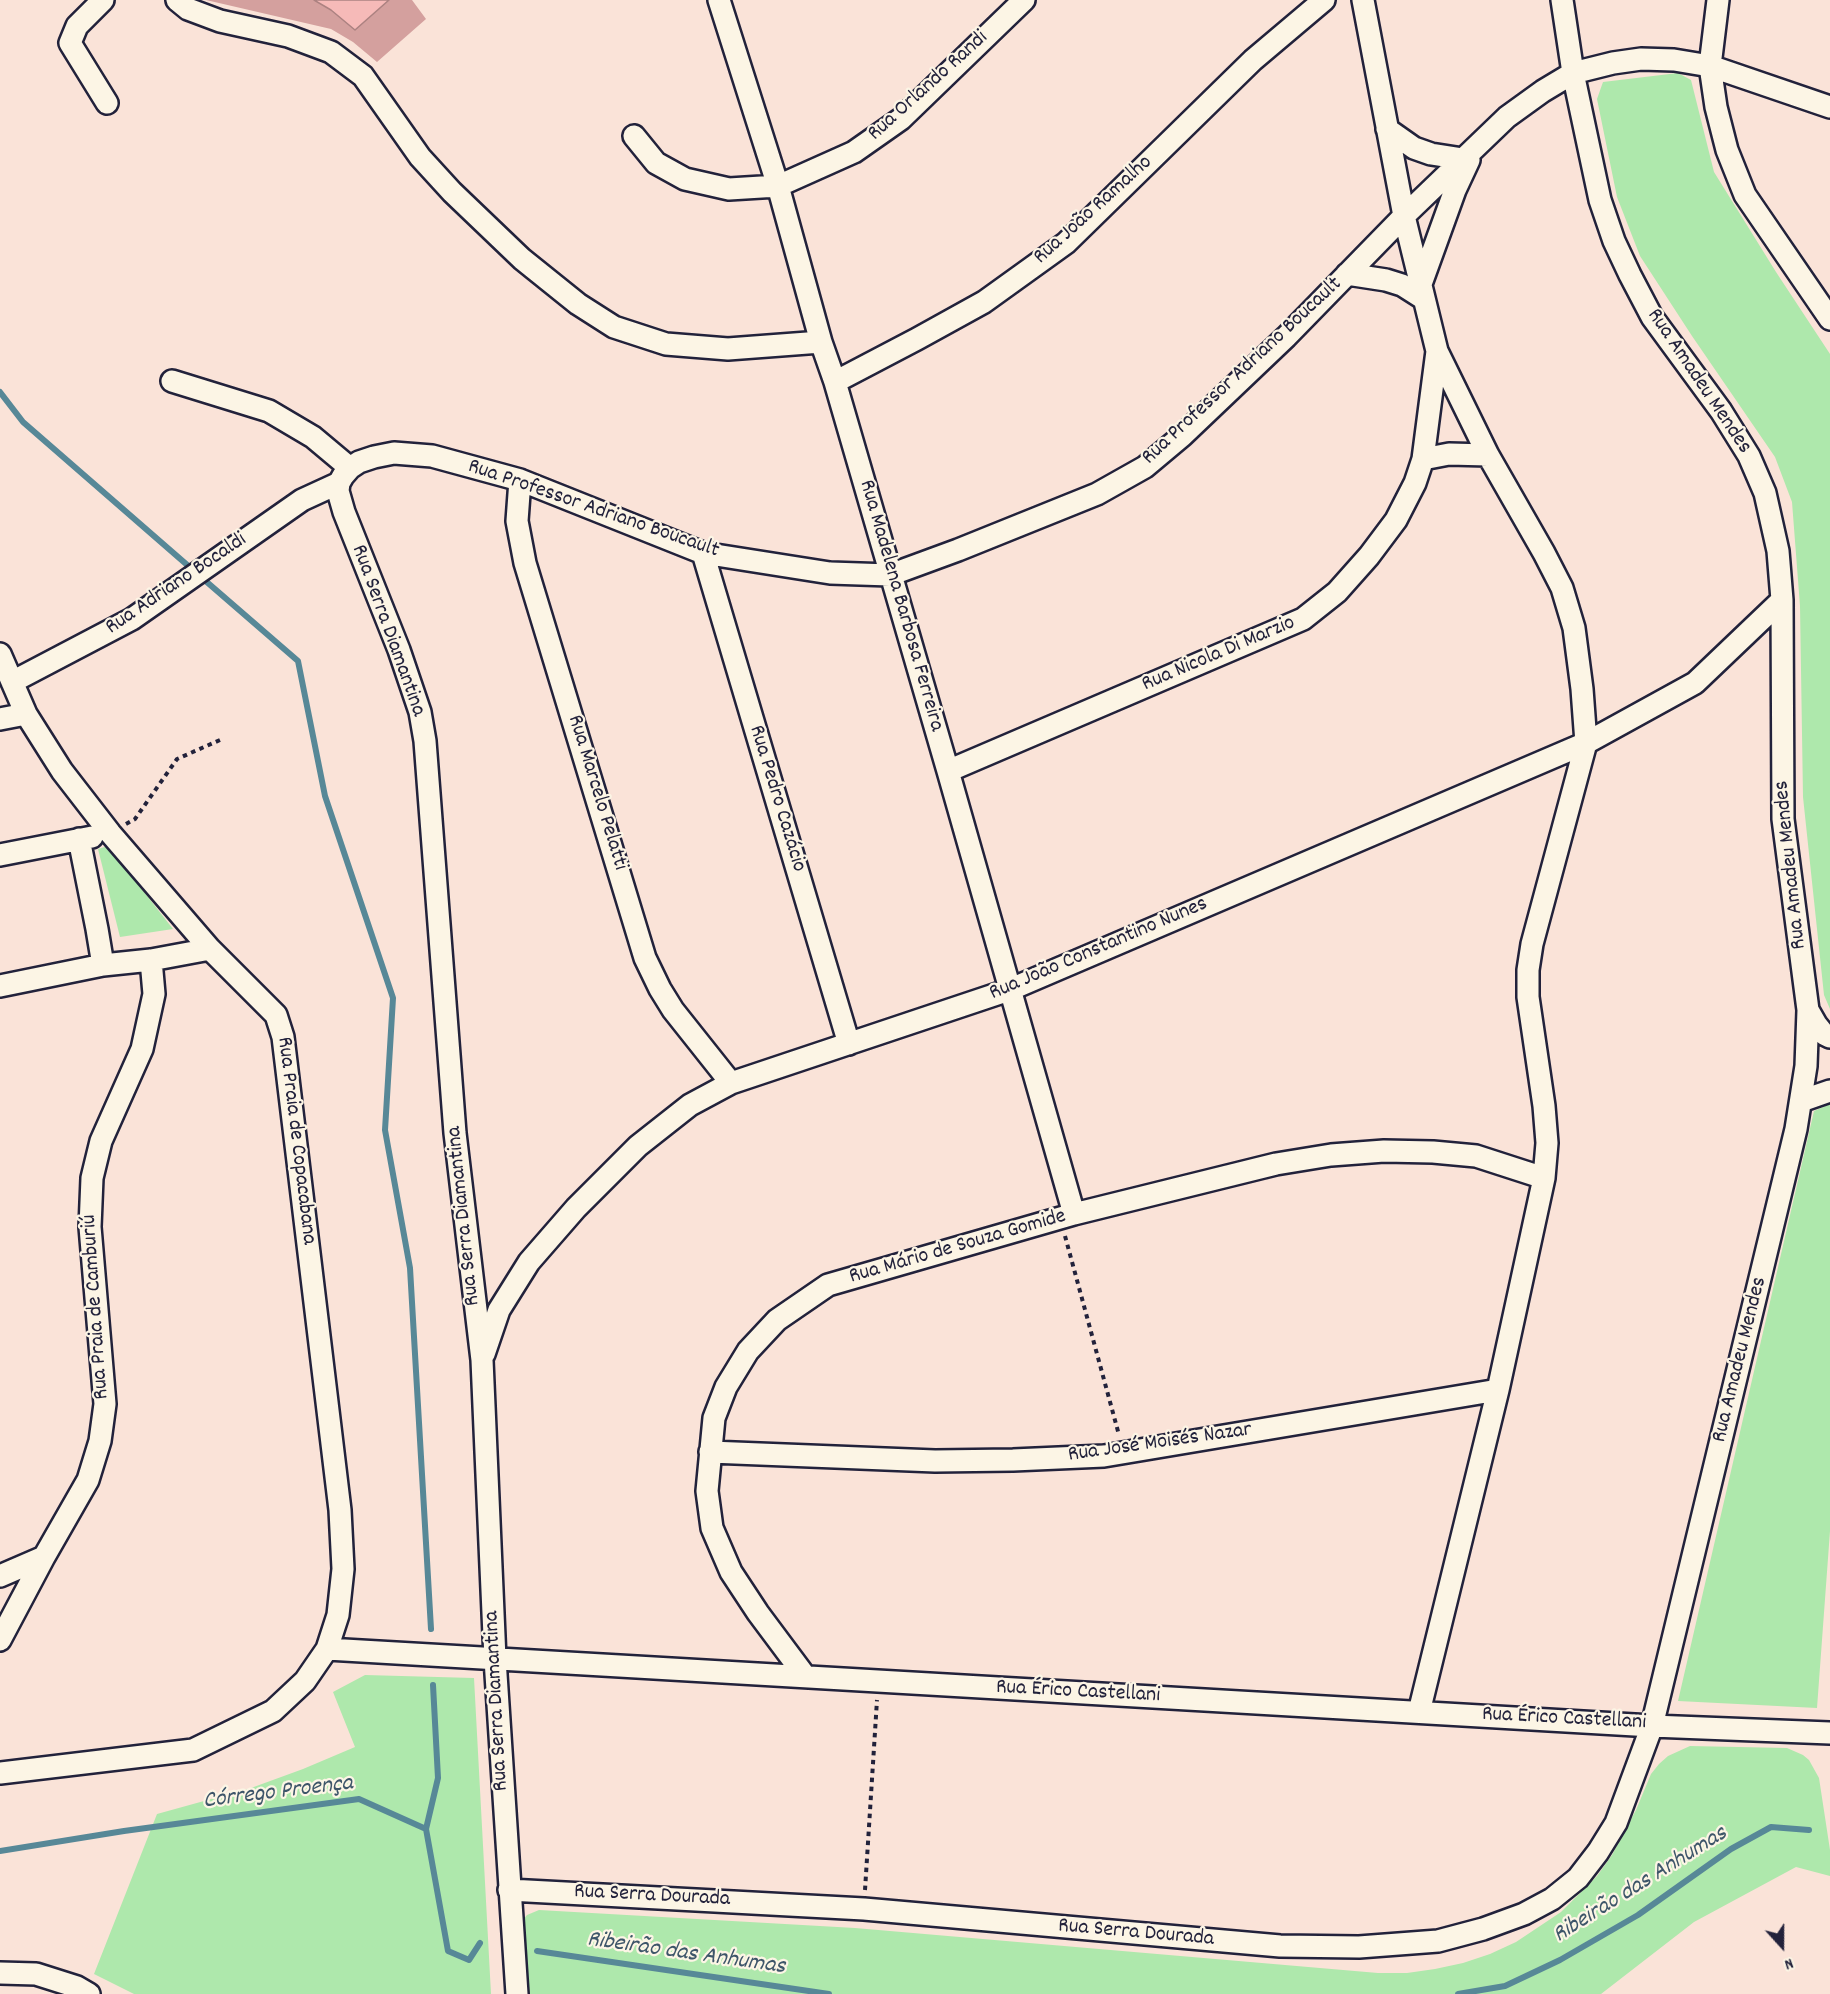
<!DOCTYPE html>
<html>
<head>
<meta charset="utf-8">
<style>
	body { margin:0 }
	#map { position:relative; width:1830px; height:1994px; overflow:hidden; background:#fae3d8; font-family:Dekko,sans-serif }
	canvas { display:block }
	.north { position:absolute; left:1752px; top:1916px; width:60px; height:60px; -webkit-text-stroke:4px #fcf5e5; paint-order:stroke; rotate:159deg; font-size:16px; font-weight:700; line-height:24px; text-align:center; color:#22223b }
	.north::after { content:''; display:block; margin:auto; width:21px; height:27px; background:#22223b; clip-path:polygon(50% 0,100% 100%,50% 72%,0 100%) }
</style>
</head>
<body>
<div id="map">
<canvas width="1830" height="1994"></canvas>
<div class="north">N</div>
</div>
<script>
const context = document.querySelector('canvas').getContext('2d');
context.lineJoin = 'round';
function fill(path, color) {
  context.fillStyle = color;
  context.fill(path, 'evenodd');
}
function toPath(rows) {
  const path = new Path2D();
  for (const r of rows) {
    path.moveTo(r[0], r[1]);
    for (let i = 2; i < r.length; i += 2) path.lineTo(r[i], r[i + 1]);
  }
  return path;
}
function strokePath(path, color, width, dash) {
  context.strokeStyle = color;
  context.lineWidth = width;
  context.lineCap = dash ? 'butt' : 'round';
  context.setLineDash(dash || []);
  context.stroke(path);
}
function label(font, color, halo, rows, align = 'center') {
  context.font = font + ' Dekko,sans-serif';
  context.lineWidth = 4.5;
  context.setLineDash([]);
  context.textBaseline = 'middle';
  context.strokeStyle = halo;
  context.fillStyle = color;
  for (const [text, x, y, turn = 0] of rows) {
    context.save();
    context.translate(x, y);
    context.rotate((+turn || 0) * Math.PI / 180);
    context.textAlign = isNaN(turn) ? turn : align;
    if (halo) context.strokeText(text, 0, 0);
    context.fillText(text, 0, 0);
    context.restore();
  }
}
const green = toPath([
	[1678,73,1691,80,1714,172,1776,272,1830,354,1830,1009,1824,995,1803,797,1800,606,1792,502,1775,457,1692,336,1640,256,1617,197,1597,99,1603,82],
	[108,846,173,929,120,937,98,849],
	[1830,1104,1830,1531,1817,1708,1678,1701,1814,1111],
	[365,1675,474,1678,491,1994,134,1994,94,1974,157,1814,251,1788,303,1769,355,1747,333,1692],
	[1690,1746,1787,1748,1803,1755,1809,1760,1819,1778,1830,1850,1830,1876,1796,1867,1694,1922,1601,1994,524,1994,522,1921,527,1915,539,1910,855,1928,1378,1973,1407,1973,1435,1969,1463,1963,1490,1954,1516,1942,1561,1912,1597,1876,1612,1855,1636,1810,1651,1774,1659,1764,1668,1756]
]);
const stream = toPath([
	[0,392,23,422,193,570],
	[201,577,298,661,325,796,393,998,385,1130,410,1268,431,1629],
	[426,1829,438,1778,433,1685],
	[0,1851,124,1831,359,1799,426,1829,448,1951,469,1960,480,1943],
	[537,1951,829,1994],
	[1458,1994,1505,1986,1560,1960,1638,1915,1731,1849,1771,1827,1809,1830]
]);
const path = toPath([
	[126,824,135,819,177,759,220,740],
	[1065,1236,1119,1435],
	[865,1890,877,1700]
]);
const minor = toPath([
	[103,0,77,26,70,43,107,103],
	[177,0,188,9,220,21,288,36,331,52,363,76,420,157,452,192,522,259,578,304,614,327,666,344,728,349,821,342],
	[719,0,778,186,821,342,835,382,948,771,1074,1214],
	[1363,0,1404,216,1437,351,1488,455,1544,553,1562,588,1574,628,1582,689,1586,743,1532,944,1528,970,1528,997,1544,1106,1547,1143,1544,1178,1498,1390,1419,1712],
	[1718,0,1710,66,1716,107,1727,150,1745,195,1830,319],
	[1387,129,1414,148,1431,154,1463,159],
	[634,136,656,163,685,179,729,189,778,186,854,152,901,119,1024,0],
	[1347,274,1386,280,1402,285,1424,299],
	[1421,284,1455,190,1469,160],
	[172,381,269,411,313,437,350,468],
	[835,382,917,339,984,302,1066,243,1253,60,1324,0],
	[1423,459,1449,454,1488,455],
	[520,480,517,521,525,563,645,958,660,989,673,1010,731,1083],
	[703,553,849,1044],
	[0,654,26,714,62,771,110,833,210,949,276,1015,283,1037,340,1510,343,1569,338,1615,327,1649,305,1681,273,1711,193,1750,0,1773],
	[12,682,132,619,302,500,339,483],
	[0,719,26,714],
	[948,771,1303,619,1337,592,1369,556,1396,520,1415,483,1423,459,1437,351],
	[79,839,97,929,103,965],
	[0,855,92,837],
	[0,986,103,965,151,960,210,949],
	[1808,1010,1816,1024,1824,1034,1830,1037],
	[1801,1101,1830,1091],
	[484,1354,499,1310,529,1262,576,1208,638,1146,690,1105,731,1083,1009,990,1586,743,1695,683,1782,600],
	[710,1452,935,1461,1013,1460,1104,1456,1498,1390],
	[0,1576,44,1557],
	[0,1640,44,1557,88,1480,100,1441,105,1404,90,1227,92,1178,101,1141,142,1049,154,994,151,960],
	[327,1649,1652,1726,1830,1733],
	[805,1676,758,1613,731,1572,712,1528,707,1491,714,1418,726,1387,748,1351,777,1320,828,1285,1074,1214,1276,1164,1331,1155,1384,1151,1433,1152,1476,1156,1544,1178],
	[509,1890,864,1909,1280,1946,1359,1947,1438,1941,1483,1929,1524,1914,1552,1899,1578,1878,1598,1852,1616,1823,1652,1726,1796,1129,1806,1066,1808,1010,1783,819,1782,600,1778,551,1765,493,1749,456,1721,411,1652,317,1630,275,1614,241,1600,200,1573,73,1562,0],
	[0,1973,36,1974,77,1987,89,1994],
	[517,1994,495,1659,482,1360,455,1133,425,741,420,712,399,650,344,512,338,491,339,483,343,476,350,468,359,462,374,457,394,453,432,456,520,480,703,553,830,573,890,575,958,550,1097,494,1145,467,1182,436,1286,337,1404,216,1507,117,1543,91,1573,73,1613,63,1641,59,1674,60,1710,66,1830,107]
]);
const wall = toPath([
	[206,0,412,0,426,19,377,62,353,42,331,29]
]);
const building = toPath([
	[314,0,389,0,355,30,331,10,314,0]
]);
const streetNames = [
	["Rua Orlando Randi",929,87,-42],
	["Rua João Ramalho",1094,211,-42],
	["Rua Professor Adriano Boucault",1243,372,-43],
	["Rua Amadeu Mendes",1698,382,56],
	["Rua Professor Adriano Boucault",593,510,19],
	["Rua Adriano Bocaldi",177,585,-34],
	["Rua Madelena Barbosa Ferreira",900,606,74],
	["Rua Serra Diamantina",387,631,70],
	["Rua Nicola Di Marzio",1219,655,-23],
	["Rua Marcelo Pelatti",596,793,73],
	["Rua Pedro Cazácio",776,799,73],
	["Rua Amadeu Mendes",1792,865,-96],
	["Rua João Constantino Nunes",1099,950,-23],
	["Rua Praia de Copacabana",295,1141,83],
	["Rua Serra Diamantina",465,1216,-96],
	["Rua Mário de Souza Gomide",958,1248,-16],
	["Rua Praia de Camburiú",97,1307,-94],
	["Rua Amadeu Mendes",1741,1360,-76],
	["Rua José Moisés Nazar",1160,1444,-8],
	["Rua Érico Castellani",1078,1693,3],
	["Rua Serra Diamantina",498,1701,-93],
	["Rua Érico Castellani",1564,1720,3],
	["Rua Serra Dourada",652,1897,3],
	["Rua Serra Dourada",1136,1934,5]
];
const waterNames = [
	["Córrego Proença",278,1794,-7],
	["Ribeirão das Anhumas",1641,1886,-32],
	["Ribeirão das Anhumas",686,1955,8]
];
fill(green, '#aee8ac');
strokePath(stream, '#578897', 6);
strokePath(minor, '#22223b', 26);
strokePath(path, '#22223b', 4, [4.5, 4.5]);
strokePath(minor, '#fcf5e5', 21);
fill(wall, '#d4a09e');
fill(building, '#f6bab8');
strokePath(building, '#ac8281', 1.5);
label('22px', '#22223b', '#fcf5e5', streetNames);
label('italic 24px', '#3d5569', '#fcf5e5', waterNames);
</script>
</body>
</html>
